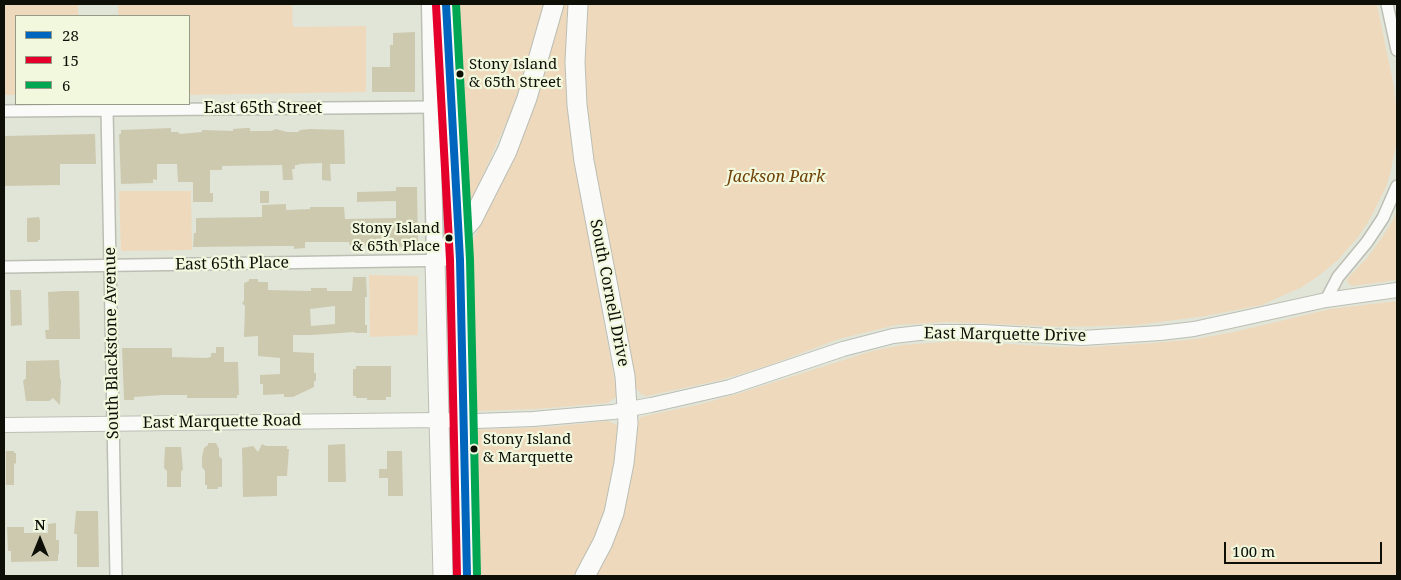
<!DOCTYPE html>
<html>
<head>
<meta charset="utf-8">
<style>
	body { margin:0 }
	#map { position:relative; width:1401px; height:580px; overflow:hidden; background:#e1e5d7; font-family:"Noto Serif",serif }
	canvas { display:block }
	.frame { position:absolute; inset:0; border:5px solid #0e1008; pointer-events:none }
	.legend { position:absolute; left:15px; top:15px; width:175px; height:90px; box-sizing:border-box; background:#f1f8de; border:1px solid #969b88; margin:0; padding:6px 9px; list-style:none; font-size:15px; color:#0e1008 }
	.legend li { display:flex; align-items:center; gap:10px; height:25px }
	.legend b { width:25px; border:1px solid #969b88 }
	.north { position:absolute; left:15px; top:515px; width:50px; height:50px; -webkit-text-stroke:4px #f1f8de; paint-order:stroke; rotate:0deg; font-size:14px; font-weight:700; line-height:20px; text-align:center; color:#0e1008 }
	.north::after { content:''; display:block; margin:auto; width:18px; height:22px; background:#0e1008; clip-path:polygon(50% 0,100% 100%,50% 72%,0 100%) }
	.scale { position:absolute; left:1224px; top:542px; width:158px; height:22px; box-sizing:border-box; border:2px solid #0e1008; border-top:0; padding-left:6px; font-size:15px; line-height:18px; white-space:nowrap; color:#0e1008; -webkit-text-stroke:4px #f1f8de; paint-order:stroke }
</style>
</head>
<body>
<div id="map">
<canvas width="1401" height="580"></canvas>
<div class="frame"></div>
<ul class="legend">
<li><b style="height:6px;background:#0065bd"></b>28</li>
<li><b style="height:6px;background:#e4002b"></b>15</li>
<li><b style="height:6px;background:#00a651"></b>6</li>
</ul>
<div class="north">N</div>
<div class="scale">100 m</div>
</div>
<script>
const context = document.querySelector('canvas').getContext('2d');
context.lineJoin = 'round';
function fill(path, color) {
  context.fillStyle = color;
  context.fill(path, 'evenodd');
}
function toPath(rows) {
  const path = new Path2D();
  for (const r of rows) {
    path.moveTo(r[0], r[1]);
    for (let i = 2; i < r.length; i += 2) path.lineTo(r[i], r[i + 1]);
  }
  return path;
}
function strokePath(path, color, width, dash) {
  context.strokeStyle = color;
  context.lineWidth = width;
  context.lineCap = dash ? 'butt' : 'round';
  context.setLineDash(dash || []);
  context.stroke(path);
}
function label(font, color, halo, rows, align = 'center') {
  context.font = font + ' "Noto Serif",serif';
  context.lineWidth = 4.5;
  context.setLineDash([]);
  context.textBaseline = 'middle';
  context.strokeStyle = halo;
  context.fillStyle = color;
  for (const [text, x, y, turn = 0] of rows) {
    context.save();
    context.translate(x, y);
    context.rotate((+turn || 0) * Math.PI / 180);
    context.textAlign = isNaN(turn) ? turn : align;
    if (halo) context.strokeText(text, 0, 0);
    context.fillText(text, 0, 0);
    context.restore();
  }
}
const green = toPath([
	[4,4,78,4,78,16,16,16,16,95,4,95],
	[118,4,292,4,293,27,366,26,366,92,189,95,189,16,118,16],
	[453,4,544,4,531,53,511,112,466,213,465,212],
	[563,4,569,4,566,76,571,141,617,394,615,398,607,403,536,409,476,411,469,407,467,252,498,189,513,155],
	[588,4,1377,4,1394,87,1397,116,1396,145,1390,174,1386,187,1370,219,1358,237,1338,260,1317,277,1302,287,1262,305,1205,316,1137,325,1065,327,948,322,896,325,839,339,772,364,721,380,647,396,642,395,635,387,590,144,584,67],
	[119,191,191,191,192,250,121,251],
	[1397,210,1397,280,1352,286,1348,283,1347,279,1367,258,1381,239,1393,220],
	[369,275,418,276,418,335,370,337],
	[1397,301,1397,576,596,576,605,558,622,514,629,491,637,423,641,417,645,416,701,404,737,394,872,351,903,345,956,341,1060,347,1089,347,1154,343,1196,339,1234,332,1330,309],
	[608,421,617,425,617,448,607,504,597,533,575,576,472,576,471,430,549,427],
	[453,496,455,496,460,536,462,576,454,576]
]);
const building = toPath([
	[415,32,415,92,372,92,372,67,390,67,390,45,393,45,393,33],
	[171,128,171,132,178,132,180,134,202,132,202,130,233,131,233,129,246,128,250,128,250,131,271,131,276,129,287,132,298,132,300,130,310,129,344,130,345,164,330,164,331,181,322,180,322,163,299,164,299,165,295,165,295,169,292,169,293,180,283,180,282,165,222,166,222,170,210,170,210,193,213,193,213,202,193,202,193,182,178,182,177,164,157,164,157,180,153,179,153,183,121,184,119,134,121,134,121,130],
	[95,134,96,164,60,164,60,185,4,186,4,136],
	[396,187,417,187,418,247,350,246,349,242,305,242,305,248,294,249,294,246,276,246,193,247,194,233,196,233,196,218,262,217,262,205,286,204,286,209,287,210,310,209,310,207,344,207,345,219,396,218,396,201,357,202,357,192,396,191],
	[260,191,269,191,269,203,260,203],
	[39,217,40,220,40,240,38,240,38,242,27,242,27,218],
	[353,277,366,277,367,297,365,297,365,325,367,325,367,333,355,333,355,332,312,335,293,335,293,352,314,353,314,373,316,373,316,381,314,381,314,387,293,397,284,397,284,394,263,395,263,384,260,384,260,375,280,374,280,358,258,356,258,336,244,337,245,306,242,303,244,301,244,283,249,281,249,279,258,279,258,282,268,282,268,290,311,291,311,288,327,288,327,291,352,291],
	[335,306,335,324,311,326,310,309],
	[10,290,21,290,22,325,11,326],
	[63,291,79,291,80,339,46,339,45,330,49,330,48,292],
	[216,347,224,347,224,362,238,362,239,395,237,395,237,398,187,398,187,395,163,395,134,397,134,400,124,400,122,348,172,348,172,357,206,358,211,357,211,353,216,353],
	[59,360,60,378,61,380,60,405,53,398,49,401,26,401,23,381,26,378,26,361],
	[356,366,391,366,391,397,386,397,386,400,367,400,367,398,356,398,356,396,353,396,353,369,356,369],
	[208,443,216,443,219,449,219,456,222,459,222,487,218,487,218,489,207,489,207,485,205,485,205,471,202,467,202,457,204,448,208,445],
	[262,444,266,446,287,446,287,449,289,449,287,476,277,476,277,496,243,497,242,448,253,446,258,452],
	[345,444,346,482,328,482,328,445],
	[165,447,181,447,183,469,181,472,181,487,167,487,167,471,164,468],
	[6,451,14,451,14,453,16,453,16,464,14,463,14,485,6,485],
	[387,451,402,451,403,496,388,496,388,478,379,478,379,469,387,469],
	[76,511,98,511,99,567,77,567,77,534,74,534],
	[56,523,56,540,59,540,59,554,58,554,58,561,11,562,11,551,8,551,7,527,24,527,24,533,48,533,48,524]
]);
const minor = toPath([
	[1387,4,1397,50],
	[107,109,116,576],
	[4,111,432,107],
	[4,267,460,260],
	[1326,300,1338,277,1367,242,1383,218,1397,186]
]);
const tertiary = toPath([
	[4,425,439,420,476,421,533,419,613,412,651,405,730,387,843,349,893,336,919,333,941,332,982,332,1082,338,1160,333,1194,329,1326,300,1397,290]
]);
const secondary = toPath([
	[430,4,435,261],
	[446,4,460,260,467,576]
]);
const trunk = toPath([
	[578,4,575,62,577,105,584,161,625,376,628,423,624,463,614,513,603,542,585,576],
	[443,576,435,261,472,220,507,151,527,98,554,4]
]);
const bus1 = toPath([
	[446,4,460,260,467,576]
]);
const bus2 = toPath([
	[436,5,450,260,457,576]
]);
const bus3 = toPath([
	[456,4,470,260,477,576]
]);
const markers = [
	[460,74,4.5,"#0e1008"],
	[449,238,4.5,"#0e1008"],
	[474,449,4.5,"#0e1008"]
];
const busNames = [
	["Stony Island",469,65],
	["& 65th Street",469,83],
	["Stony Island",440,229,"right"],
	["& 65th Place",440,247,"right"],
	["Stony Island",483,440],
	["& Marquette",483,458]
];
const streetNames = [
	["East 65th Street",263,108],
	["East 65th Place",232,264,-1],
	["South Cornell Drive",609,293,79],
	["East Marquette Drive",1005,335,1],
	["South Blackstone Avenue",112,343,-91],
	["East Marquette Road",222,422,-1]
];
const parkNames = [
	["Jackson Park",776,177]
];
fill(green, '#eed9bd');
fill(building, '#cdc9af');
strokePath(minor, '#bcbeb4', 14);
strokePath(tertiary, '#bcbeb4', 16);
strokePath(secondary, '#bcbeb4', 19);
strokePath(trunk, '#bcbeb4', 21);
strokePath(minor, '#fafbf9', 11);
strokePath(tertiary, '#fafbf9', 14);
strokePath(secondary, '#fafbf9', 16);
strokePath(trunk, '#fafbf9', 19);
strokePath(bus1, '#0065bd', 8);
strokePath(bus2, '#e4002b', 8);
strokePath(bus3, '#00a651', 8);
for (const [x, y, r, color] of markers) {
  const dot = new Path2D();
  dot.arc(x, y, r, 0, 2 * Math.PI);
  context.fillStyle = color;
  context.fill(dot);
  strokePath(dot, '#f1f8de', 2);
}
label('15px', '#0e1008', '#f1f8de', busNames, 'left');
label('16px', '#0e1008', '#f1f8de', streetNames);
label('italic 16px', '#6f4004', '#f1f8de', parkNames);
</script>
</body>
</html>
